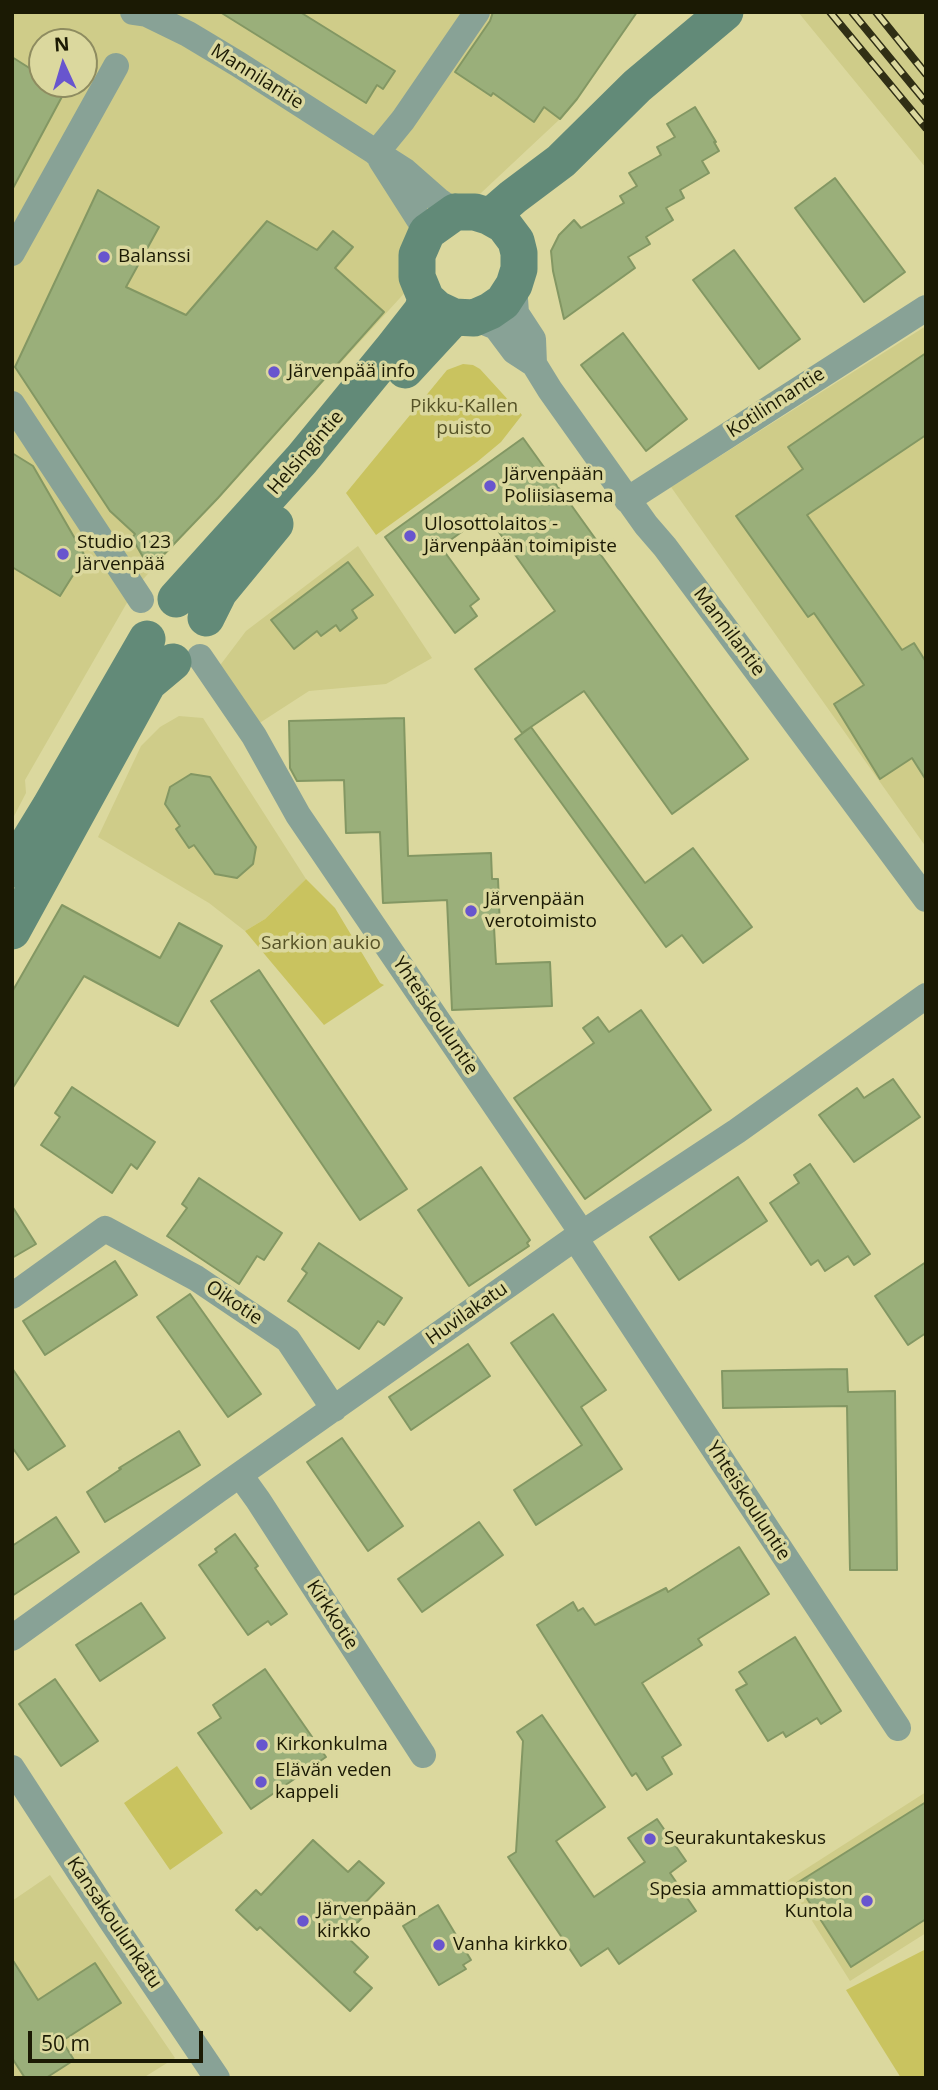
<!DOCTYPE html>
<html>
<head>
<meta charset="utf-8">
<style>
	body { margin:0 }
	#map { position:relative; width:938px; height:2090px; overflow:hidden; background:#dbd89e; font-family:"Open Sans",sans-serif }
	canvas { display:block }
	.frame { position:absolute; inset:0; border:14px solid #1b1a04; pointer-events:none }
	.north { position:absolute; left:28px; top:28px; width:70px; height:70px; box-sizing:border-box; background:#dbd89e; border:2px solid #8e8c60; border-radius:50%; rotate:356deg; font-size:19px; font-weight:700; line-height:28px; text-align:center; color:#1b1a04 }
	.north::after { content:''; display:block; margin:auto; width:24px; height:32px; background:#6855ce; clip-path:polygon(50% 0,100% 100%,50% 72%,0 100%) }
	.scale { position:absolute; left:28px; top:2031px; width:175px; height:32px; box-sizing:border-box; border:4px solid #1b1a04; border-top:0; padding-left:9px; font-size:21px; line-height:24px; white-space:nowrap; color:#1b1a04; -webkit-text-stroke:5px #dbd89e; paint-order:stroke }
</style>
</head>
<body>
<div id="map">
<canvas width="938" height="2090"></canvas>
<div class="frame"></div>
<div class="north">N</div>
<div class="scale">50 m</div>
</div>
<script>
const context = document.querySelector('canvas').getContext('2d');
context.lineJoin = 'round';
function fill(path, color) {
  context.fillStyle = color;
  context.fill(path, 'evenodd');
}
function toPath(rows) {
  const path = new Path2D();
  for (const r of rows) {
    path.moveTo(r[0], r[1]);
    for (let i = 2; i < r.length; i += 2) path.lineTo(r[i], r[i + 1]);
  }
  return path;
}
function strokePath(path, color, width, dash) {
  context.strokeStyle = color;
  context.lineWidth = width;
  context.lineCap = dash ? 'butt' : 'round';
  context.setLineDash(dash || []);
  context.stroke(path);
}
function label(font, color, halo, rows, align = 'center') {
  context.font = font + ' "Open Sans",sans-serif';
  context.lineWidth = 7;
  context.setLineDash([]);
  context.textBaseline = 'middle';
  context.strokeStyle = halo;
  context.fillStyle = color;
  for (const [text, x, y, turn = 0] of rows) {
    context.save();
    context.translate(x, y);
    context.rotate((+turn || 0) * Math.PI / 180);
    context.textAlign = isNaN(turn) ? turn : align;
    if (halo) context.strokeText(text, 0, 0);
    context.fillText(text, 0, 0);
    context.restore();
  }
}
const built = toPath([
	[12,12,637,12,577,99,560,119,481,193,427,232,410,287,136,587,25,780,26,793,12,820],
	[42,42,84,42,84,84,42,84],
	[798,12,926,12,926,168],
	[926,326,926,847,671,487],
	[358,546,432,658,386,684,309,691,258,724,218,668,246,631],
	[179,716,203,718,306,879,265,919,245,931,209,903,98,837,141,746,160,727],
	[926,1792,926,1933,850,1981,787,1881],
	[50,1875,175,2058,143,2078,12,2078,12,1901]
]);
const green = toPath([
	[463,364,473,365,480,369,522,415,501,442,477,462,376,535,346,493,447,370],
	[306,879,335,908,380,983,384,985,324,1025,245,931,265,919],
	[177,1766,223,1833,170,1870,124,1803],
	[926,1949,926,2078,901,2078,846,1990]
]);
const building = toPath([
	[220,12,300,12,395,71,383,89,377,85,366,103,220,12],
	[493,12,637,12,577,99,560,119,544,107,534,122,493,93,491,96,455,72,490,21,493,12],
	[12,57,42,76,42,84,55,84,65,91,12,190,12,57],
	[695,107,716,142,714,142,719,151,702,161,709,173,680,190,684,198,666,208,673,220,646,237,650,244,628,257,635,268,564,319,553,271,551,251,559,235,574,220,581,228,624,203,620,196,637,186,629,173,661,155,657,147,675,137,667,124,695,107],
	[835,178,905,272,864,302,795,208,835,178],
	[98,190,159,227,126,287,186,315,267,221,317,250,333,231,353,247,335,268,384,312,218,498,150,569,132,538,135,534,110,511,15,367,98,190],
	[734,250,800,339,759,369,693,280,734,250],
	[623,333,687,419,646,451,581,365,623,333],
	[926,353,926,435,807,515,902,650,914,643,926,662,926,780,912,758,880,779,834,704,864,685,814,613,808,617,736,516,803,469,788,447,926,353],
	[523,438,602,548,598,551,748,759,672,814,584,691,522,733,475,669,555,611,486,514,441,547,479,599,470,606,477,616,455,633,385,537,523,438],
	[12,453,33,466,85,556,60,596,12,567,12,453],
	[348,562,373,595,352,610,357,618,340,631,336,625,321,636,317,631,294,649,271,620,348,562],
	[404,718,408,856,491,853,492,879,498,879,500,927,494,927,496,964,550,962,552,1006,452,1010,447,900,383,903,380,832,346,833,344,780,297,781,290,768,289,721,404,718],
	[531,727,645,883,693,848,752,927,703,963,682,935,666,947,515,739,531,727],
	[191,774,210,777,256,847,253,864,237,878,215,874,194,845,189,848,176,829,180,826,165,804,170,787,191,774],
	[62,905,160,958,179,923,222,946,178,1026,84,976,12,1089,12,992,62,905],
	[259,970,407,1189,360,1220,211,1001,259,970],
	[641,1010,711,1110,585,1199,514,1098,594,1043,583,1028,598,1017,609,1032,641,1010],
	[893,1079,920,1117,854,1162,819,1115,857,1088,864,1098,893,1079],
	[72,1087,155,1142,137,1169,131,1164,112,1193,41,1145,60,1117,55,1113,72,1087],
	[810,1164,870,1254,854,1265,848,1256,825,1271,818,1260,811,1265,770,1203,799,1183,794,1175,810,1164],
	[481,1167,530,1240,527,1243,529,1246,469,1286,418,1210,481,1167],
	[738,1177,767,1221,679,1280,650,1237,738,1177],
	[199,1178,282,1233,264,1260,257,1256,239,1284,167,1236,187,1208,182,1204,199,1178],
	[12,1206,36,1244,12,1258,12,1206],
	[319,1243,402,1298,384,1325,378,1321,359,1349,288,1301,307,1273,302,1269,319,1243],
	[115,1261,137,1295,45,1355,23,1321,115,1261],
	[926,1262,926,1333,908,1345,875,1296,926,1262],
	[190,1294,261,1394,228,1417,157,1317,190,1294],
	[553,1314,606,1390,581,1407,622,1469,536,1525,514,1490,582,1445,511,1343,553,1314],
	[468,1344,490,1376,411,1430,389,1397,468,1344],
	[12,1368,65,1446,28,1470,12,1447,12,1368],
	[847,1369,848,1392,895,1391,897,1570,850,1570,847,1406,723,1408,722,1371,847,1369],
	[179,1431,200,1465,105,1522,87,1492,121,1469,119,1468,179,1431],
	[342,1438,403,1526,368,1551,307,1462,342,1438],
	[56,1517,79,1552,12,1596,12,1546,56,1517],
	[479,1522,503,1555,422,1612,398,1579,479,1522],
	[235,1534,258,1566,255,1568,287,1614,271,1625,268,1621,248,1635,199,1565,217,1552,215,1549,235,1534],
	[739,1547,769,1594,698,1639,702,1645,642,1683,681,1745,662,1757,672,1774,647,1790,636,1773,632,1776,537,1625,573,1602,578,1611,583,1608,595,1625,666,1588,668,1592,739,1547],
	[141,1603,165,1638,100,1681,76,1645,141,1603],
	[795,1637,841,1711,821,1724,817,1718,786,1737,783,1732,768,1741,736,1690,747,1684,739,1672,795,1637],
	[265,1669,326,1757,251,1809,198,1733,221,1718,213,1705,265,1669],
	[55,1679,98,1741,61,1766,19,1704,55,1679],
	[542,1715,605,1807,556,1841,594,1897,645,1862,628,1838,657,1819,686,1861,670,1873,696,1911,619,1964,608,1948,581,1966,508,1857,516,1852,523,1741,517,1732,542,1715],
	[926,1802,926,1919,851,1967,797,1883,926,1802],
	[313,1840,348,1872,359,1861,384,1883,358,1910,364,1916,345,1935,368,1957,354,1972,372,1988,350,2011,260,1927,257,1930,236,1910,256,1890,261,1895,313,1840],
	[438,1905,471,1960,463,1965,466,1969,439,1985,403,1926,438,1905],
	[12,1959,38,2000,95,1963,121,2003,62,2041,74,2060,46,2078,25,2078,12,2058,12,1959]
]);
const street = toPath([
	[133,12,147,14,188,34,238,64,405,171,438,200,455,212],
	[376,153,403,120,477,12],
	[381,160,427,232],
	[12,253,116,66],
	[514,285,516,313,533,339,534,364],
	[474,318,496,327,514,351,534,364,550,390,646,525,665,547,926,899],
	[12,404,141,600],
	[627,500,926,308],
	[200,657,254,736,298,815,582,1233],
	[575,1238,898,1728],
	[12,1296,105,1229,196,1278,288,1340,334,1409],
	[240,1475,258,1500,423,1755],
	[12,1638,218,1490,575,1238,737,1131,926,996],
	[12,1768,110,1919,217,2078]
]);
const secondary = toPath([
	[455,212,475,212,488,216,504,225,516,241,519,253,519,269,514,285,503,302,490,311,474,318,454,317,437,309,426,299,417,277,417,255,427,232,455,212],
	[488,216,498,210,513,197,561,161,637,86,725,12],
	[405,370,454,317],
	[176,599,302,459,393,348,422,311,426,299],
	[206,618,219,592,275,524],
	[12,869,50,807,147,639],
	[12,931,148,683,173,662]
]);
const rail = toPath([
	[830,12,926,128],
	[852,12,926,102],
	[876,12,926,74]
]);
const markers = [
	[104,257,7,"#6855ce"],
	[274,372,7,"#6855ce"],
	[490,486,7,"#6855ce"],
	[410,536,7,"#6855ce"],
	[63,554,7,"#6855ce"],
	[471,911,7,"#6855ce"],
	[262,1745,7,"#6855ce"],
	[261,1782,7,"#6855ce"],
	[650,1839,7,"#6855ce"],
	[867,1901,7,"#6855ce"],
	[303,1921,7,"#6855ce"],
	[439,1945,7,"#6855ce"]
];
const streetNames = [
	["Mannilantie",257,77,32],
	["Kotilinnantie",776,403,-33],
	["Helsingintie",306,453,-49],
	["Mannilantie",729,632,53],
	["Yhteiskouluntie",435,1016,56],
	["Oikotie",234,1303,34],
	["Huvilakatu",467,1314,-35],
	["Yhteiskouluntie",748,1501,57],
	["Kirkkotie",332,1615,57],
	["Kansakoulunkatu",114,1923,56]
];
const poiNames = [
	["Balanssi",118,257],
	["Järvenpää info",288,372],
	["Järvenpään",504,475],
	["Poliisiasema",504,497],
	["Ulosottolaitos -",424,525],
	["Järvenpään toimipiste",424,547],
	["Studio 123",77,543],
	["Järvenpää",77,565],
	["Järvenpään",485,900],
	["verotoimisto",485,922],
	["Kirkonkulma",276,1745],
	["Elävän veden",275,1771],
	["kappeli",275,1793],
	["Seurakuntakeskus",664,1839],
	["Spesia ammattiopiston",853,1890,"right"],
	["Kuntola",853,1912,"right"],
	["Järvenpään",317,1910],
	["kirkko",317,1932],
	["Vanha kirkko",453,1945]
];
const parkNames = [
	["Pikku-Kallen",464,407],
	["puisto",464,429],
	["Sarkion aukio",321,944]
];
fill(built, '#cfcc89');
fill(green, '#c9c35f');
fill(building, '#9aaf7a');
strokePath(building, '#839763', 2);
strokePath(street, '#88a296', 26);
strokePath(secondary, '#628a78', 37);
strokePath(rail, '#302f15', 8);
strokePath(rail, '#dbd89e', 5, [16]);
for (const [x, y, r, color] of markers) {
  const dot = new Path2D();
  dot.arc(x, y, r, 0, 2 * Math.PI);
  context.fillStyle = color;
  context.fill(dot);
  strokePath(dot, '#dbd89e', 2.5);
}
label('19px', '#1b1a04', '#dbd89e', streetNames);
label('19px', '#1b1a04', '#dbd89e', poiNames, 'left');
label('19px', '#565327', '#dbd89e', parkNames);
</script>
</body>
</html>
